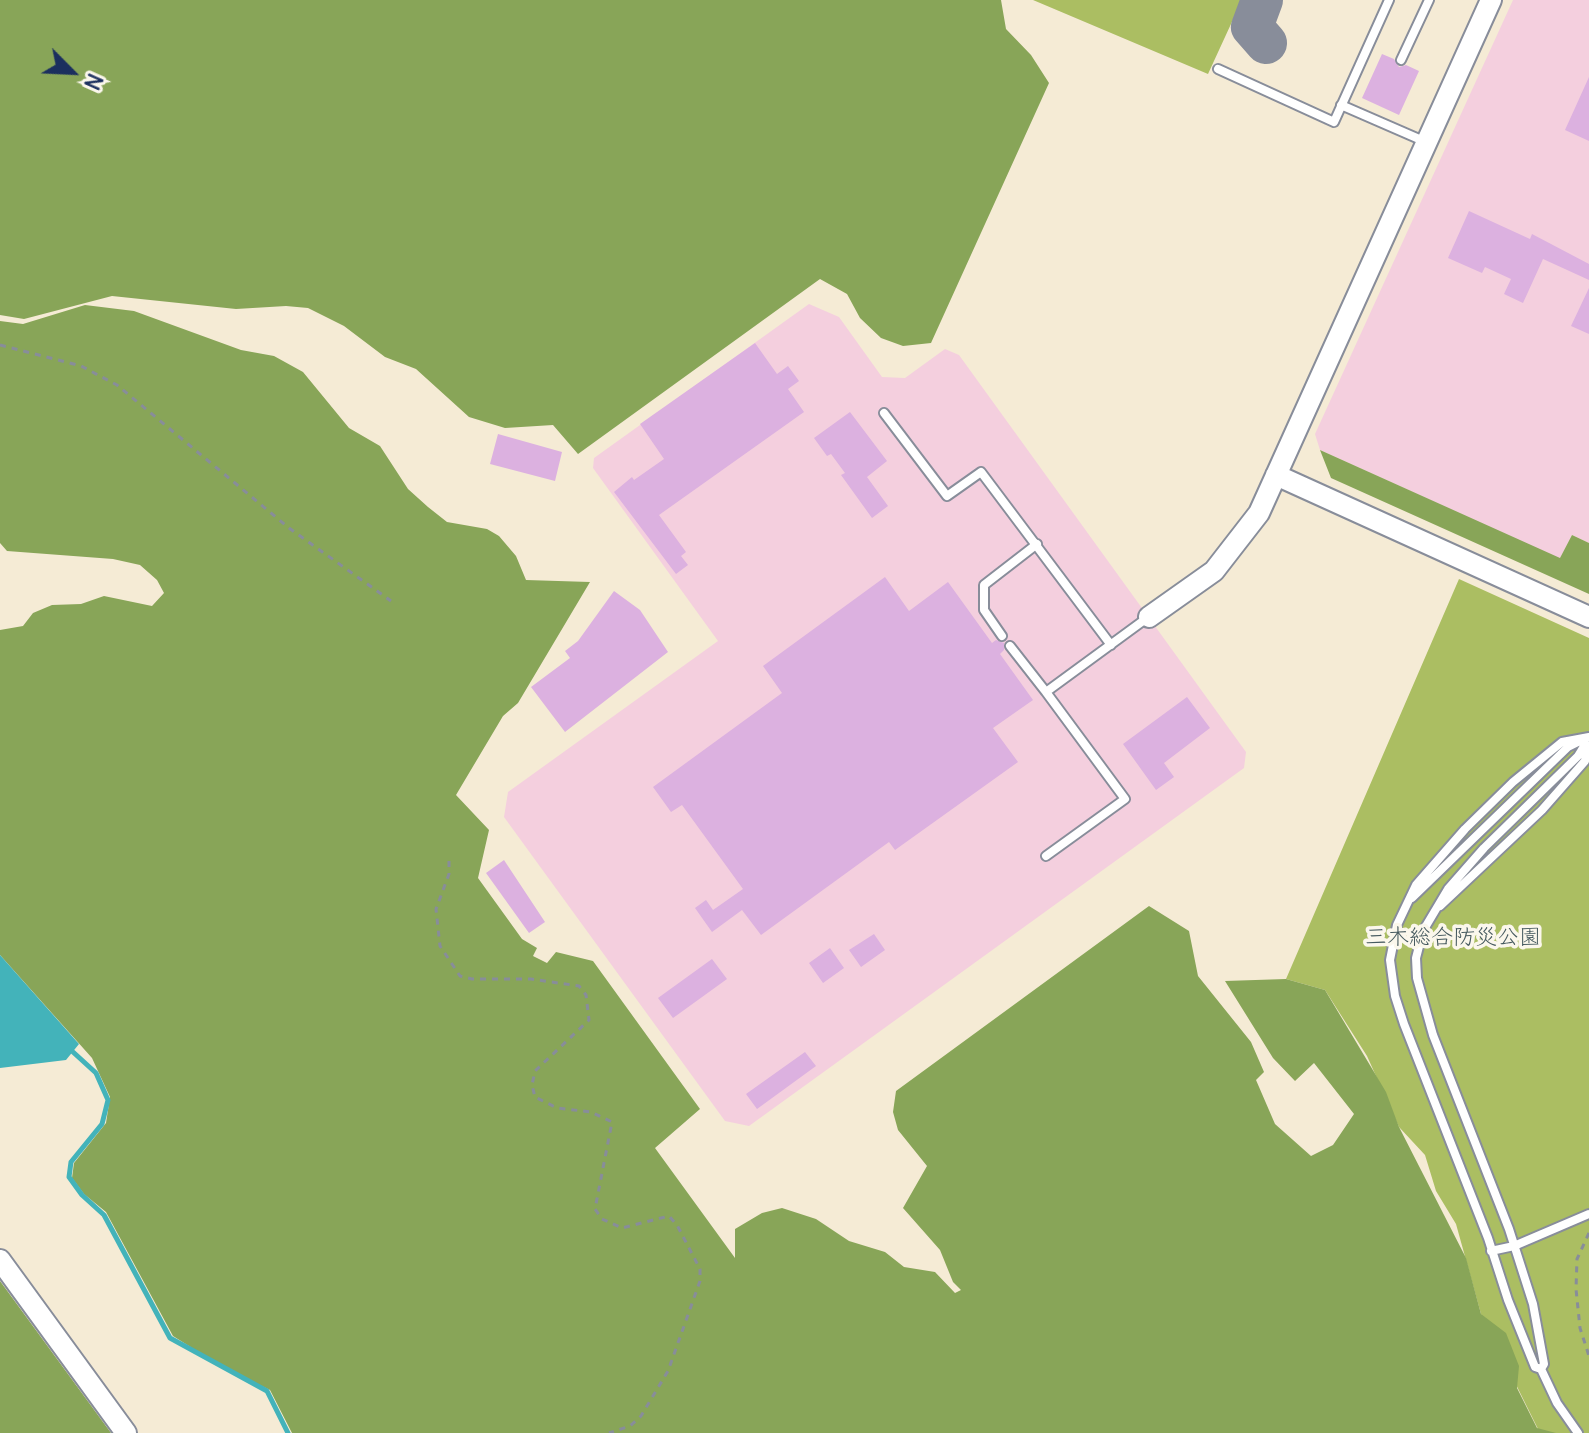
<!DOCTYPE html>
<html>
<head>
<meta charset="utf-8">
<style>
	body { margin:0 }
	#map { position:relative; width:1589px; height:1433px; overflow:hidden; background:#f5ebd5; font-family:Delius,sans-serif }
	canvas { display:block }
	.north { position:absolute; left:32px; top:32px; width:80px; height:80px; -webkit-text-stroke:6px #fbf7ec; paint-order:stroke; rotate:114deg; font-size:22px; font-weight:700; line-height:32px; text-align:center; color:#1b2f5e }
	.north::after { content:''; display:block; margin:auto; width:28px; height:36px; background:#1b2f5e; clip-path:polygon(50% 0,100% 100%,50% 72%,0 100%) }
</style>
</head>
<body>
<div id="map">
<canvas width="1589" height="1433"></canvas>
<div class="north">N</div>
</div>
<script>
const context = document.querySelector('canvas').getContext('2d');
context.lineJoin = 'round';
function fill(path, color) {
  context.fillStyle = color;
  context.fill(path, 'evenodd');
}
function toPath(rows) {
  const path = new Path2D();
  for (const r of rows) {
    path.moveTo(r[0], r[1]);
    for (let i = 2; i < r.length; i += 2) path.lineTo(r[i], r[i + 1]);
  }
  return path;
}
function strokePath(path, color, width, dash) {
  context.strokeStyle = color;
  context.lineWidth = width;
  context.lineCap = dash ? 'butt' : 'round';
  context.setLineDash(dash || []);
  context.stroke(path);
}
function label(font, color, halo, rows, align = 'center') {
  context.font = font + ' Delius,"Klee One",sans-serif';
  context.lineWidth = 7;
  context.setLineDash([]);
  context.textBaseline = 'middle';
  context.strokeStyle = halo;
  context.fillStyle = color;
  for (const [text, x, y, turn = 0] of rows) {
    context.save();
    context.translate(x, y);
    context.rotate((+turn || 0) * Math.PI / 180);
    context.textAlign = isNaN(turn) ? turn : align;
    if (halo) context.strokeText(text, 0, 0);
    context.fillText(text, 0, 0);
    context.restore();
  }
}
const built = toPath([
	[1513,0,1589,0,1589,543,1572,535,1560,559,1320,450,1315,434],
	[809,304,839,317,882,377,905,378,945,349,959,355,1246,752,1244,768,749,1126,725,1121,504,817,508,792,718,641,593,468,594,458]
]);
const green = toPath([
	[1033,0,1242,0,1208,74],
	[1459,579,1589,638,1589,1433,1540,1433,1481,1314,1456,1224,1436,1191,1425,1155,1399,1127,1367,1056,1325,990,1286,979]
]);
const forest = toPath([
	[0,0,1001,0,1006,29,1031,55,1049,83,931,343,903,346,881,338,860,318,847,294,820,279,578,454,553,425,505,428,469,417,416,369,385,357,344,326,308,308,286,306,236,309,112,296,24,319,0,315],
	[85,305,134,311,241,350,274,356,303,372,349,428,380,446,408,489,428,507,447,522,487,529,499,536,516,556,526,580,590,582,518,703,503,716,456,795,489,830,478,878,522,939,537,948,533,956,547,963,556,952,593,961,700,1109,655,1148,735,1258,735,1229,762,1213,782,1208,816,1219,849,1241,885,1252,904,1267,935,1272,955,1293,961,1290,953,1282,940,1250,903,1208,927,1166,898,1130,893,1112,896,1091,1149,906,1189,931,1198,976,1251,1042,1264,1072,1256,1080,1275,1124,1311,1156,1333,1145,1354,1114,1314,1063,1295,1081,1273,1058,1225,981,1286,979,1325,990,1386,1092,1399,1127,1466,1258,1481,1314,1506,1333,1519,1366,1517,1388,1537,1428,1556,1433,292,1433,270,1390,224,1368,173,1336,106,1212,84,1194,72,1178,74,1163,106,1123,110,1097,92,1058,0,955,0,630,23,626,33,613,52,605,81,604,104,596,152,606,164,593,157,580,140,565,113,559,7,551,0,543,0,321,23,324],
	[1320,450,1560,558,1572,535,1589,543,1589,594,1331,478],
	[0,1281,111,1433,0,1433]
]);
const water = toPath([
	[0,955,79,1044,66,1060,0,1068]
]);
const stream = toPath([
	[73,1052,96,1073,108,1100,102,1124,71,1162,69,1177,82,1195,104,1215,170,1338,267,1391,288,1433]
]);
const taxiway = toPath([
	[1262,0,1252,27,1266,43]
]);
const building = toPath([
	[1382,54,1394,59,1399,67,1406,65,1419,71,1399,115,1362,98],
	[1589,77,1589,141,1565,130],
	[1469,211,1530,239,1532,234,1589,264,1589,280,1543,259,1523,303,1504,294,1511,279,1485,267,1482,273,1448,258],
	[1589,288,1589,334,1571,326],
	[755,343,777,374,788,366,799,381,788,389,804,412,659,515,686,552,681,556,688,565,676,574,614,492,632,477,634,480,664,459,640,424],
	[850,412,887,461,867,477,888,506,872,518,841,475,845,473,831,454,827,456,814,438],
	[498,434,562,452,555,481,490,464],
	[885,577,909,611,948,582,992,643,996,640,1004,643,1004,650,1000,654,1033,700,993,728,1018,762,895,850,889,842,761,935,742,910,712,932,695,908,706,900,713,910,743,889,682,805,671,812,653,787,782,693,763,666],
	[614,591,640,610,668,652,565,732,531,687,570,658,565,651,578,641],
	[1187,697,1210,728,1164,763,1174,777,1156,790,1123,744],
	[504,860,545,922,529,933,486,873],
	[874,934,885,950,861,967,849,950],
	[830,948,844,968,823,983,809,963],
	[712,959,727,979,673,1018,658,998],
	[805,1052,816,1066,757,1109,746,1094]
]);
const path = toPath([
	[0,345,81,366,117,385,289,528,391,601],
	[449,861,449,874,436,909,440,946,460,976,472,979,531,979,579,986,586,995,589,1020,535,1071,532,1085,535,1097,557,1108,591,1112,612,1122,595,1209,602,1219,622,1228,669,1216,677,1225,700,1269,700,1281,668,1371,641,1416,630,1426,609,1433],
	[1589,1233,1577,1259,1576,1289,1580,1328,1589,1356]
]);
const service = toPath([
	[1401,60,1429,0],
	[1218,69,1334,122,1389,0],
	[1341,105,1426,142],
	[884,413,947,496,981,472,1111,645],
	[1002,636,984,610,984,585,1037,544],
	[1010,646,1046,692],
	[1046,856,1125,799,1046,692,1147,618],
	[1412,898,1568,747,1580,741],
	[1440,906,1542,810,1585,761,1588,744],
	[1491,1251,1514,1246,1589,1214],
	[1541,1369,1544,1364,1533,1304,1509,1229,1433,1035,1417,978,1416,958,1423,931,1448,889,1484,848,1578,756,1589,738],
	[1578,1433,1557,1403,1541,1369,1535,1367,1508,1300,1488,1238,1404,1024,1395,996,1390,960,1397,925,1416,885,1465,829,1513,782,1562,742,1589,737]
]);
const tertiary = toPath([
	[1276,475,1589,617],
	[1149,617,1214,571,1259,513,1491,0],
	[0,1260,126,1433]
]);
const parkNames = [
	["三木総合防災公園",1453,938]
];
fill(built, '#f4cfde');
fill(green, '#abbe62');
fill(forest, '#88a558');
fill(water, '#43b3ba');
strokePath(stream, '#43b3ba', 5);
strokePath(taxiway, '#888d9a', 42);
fill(building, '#dcb1e0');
strokePath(service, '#888d9a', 12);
strokePath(tertiary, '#888d9a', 24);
strokePath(path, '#888d9a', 3, [6, 6]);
strokePath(service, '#fff', 8);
strokePath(tertiary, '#fff', 20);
label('22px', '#465a5f', '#fbf7ec', parkNames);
</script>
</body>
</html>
